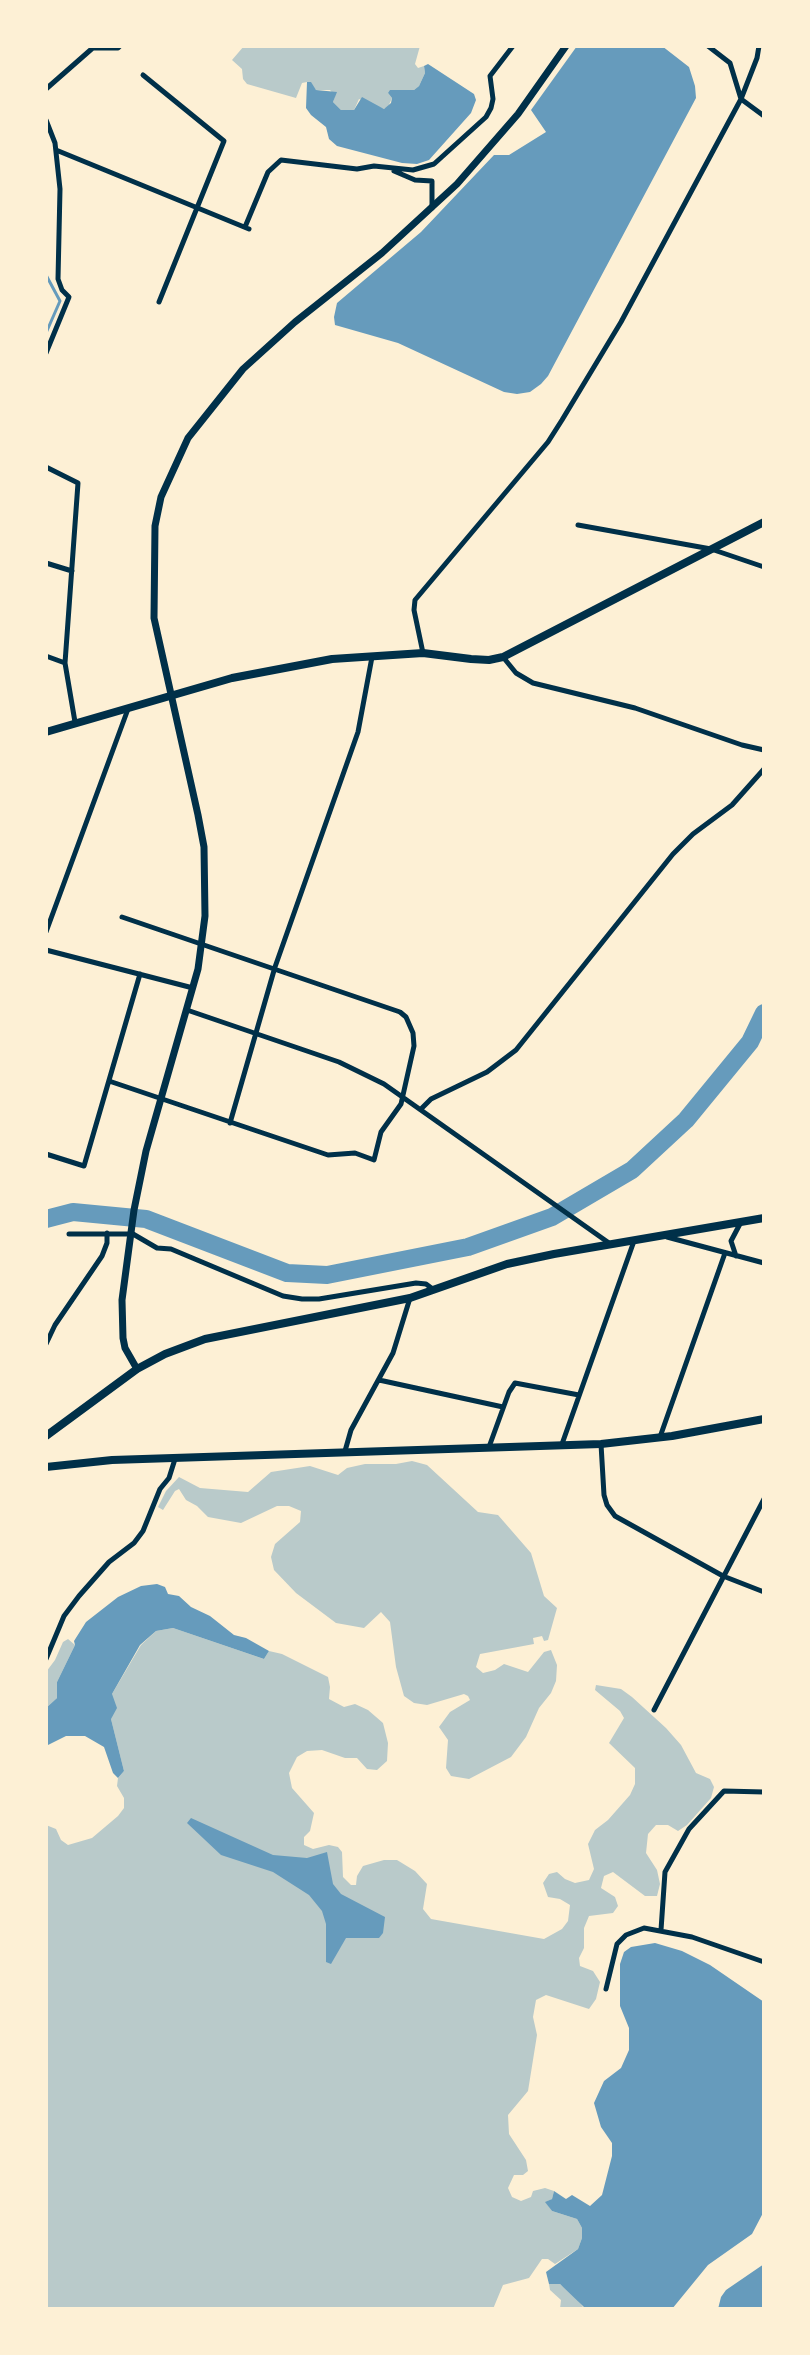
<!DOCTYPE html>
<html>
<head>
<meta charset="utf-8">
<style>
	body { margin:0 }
	#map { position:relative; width:810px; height:2355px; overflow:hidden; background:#fdf0d5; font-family:Inter,sans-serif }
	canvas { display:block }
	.frame { position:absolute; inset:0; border:48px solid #fdf0d5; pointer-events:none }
</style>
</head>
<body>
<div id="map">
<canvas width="810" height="2355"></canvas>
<div class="frame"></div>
</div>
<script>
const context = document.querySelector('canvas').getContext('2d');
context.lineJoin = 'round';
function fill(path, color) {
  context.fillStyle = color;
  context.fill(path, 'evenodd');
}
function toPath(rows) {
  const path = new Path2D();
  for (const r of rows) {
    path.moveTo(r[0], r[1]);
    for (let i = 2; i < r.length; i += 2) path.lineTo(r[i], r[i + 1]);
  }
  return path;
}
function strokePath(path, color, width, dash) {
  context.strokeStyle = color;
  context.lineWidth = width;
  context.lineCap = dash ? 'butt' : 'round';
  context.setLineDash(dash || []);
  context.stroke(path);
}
const green = toPath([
	[244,46,420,46,415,64,418,68,424,66,425,73,419,86,414,90,388,93,392,98,388,107,384,109,359,99,354,110,348,111,341,110,333,102,335,96,330,90,316,90,307,82,302,83,296,98,247,84,243,79,242,69,232,60],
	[412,1461,427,1465,478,1512,498,1515,531,1553,544,1596,557,1608,548,1640,544,1641,542,1636,533,1638,534,1644,480,1654,476,1667,483,1673,495,1670,504,1664,528,1672,544,1652,551,1650,557,1665,556,1681,551,1693,539,1708,526,1737,511,1757,469,1779,451,1776,446,1768,448,1740,439,1727,450,1712,470,1700,468,1696,464,1694,427,1705,414,1703,404,1696,396,1667,390,1622,381,1612,364,1628,336,1623,296,1593,274,1570,271,1557,275,1544,300,1522,301,1511,289,1506,277,1506,241,1523,208,1517,197,1506,186,1500,179,1489,175,1491,163,1510,158,1507,166,1491,179,1477,200,1488,248,1492,271,1472,310,1466,338,1475,347,1468,365,1464,396,1464],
	[173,1628,264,1659,269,1651,282,1654,328,1677,330,1687,329,1699,344,1707,355,1704,368,1710,383,1723,388,1743,387,1761,377,1770,367,1769,357,1758,345,1758,322,1750,307,1751,297,1757,289,1773,292,1788,314,1813,310,1831,304,1837,304,1845,313,1849,329,1845,338,1847,342,1852,343,1877,351,1885,356,1885,357,1876,363,1866,384,1860,397,1860,415,1871,427,1884,423,1909,431,1919,544,1939,562,1929,568,1921,570,1905,560,1899,548,1897,543,1883,549,1874,557,1872,565,1879,575,1883,589,1880,594,1869,588,1844,595,1830,608,1820,630,1795,635,1784,635,1768,609,1743,624,1718,620,1711,595,1690,596,1685,621,1689,632,1697,666,1728,681,1745,696,1773,710,1779,714,1787,711,1798,687,1825,678,1831,668,1825,656,1825,648,1834,646,1853,657,1870,660,1884,657,1896,645,1896,613,1872,604,1876,601,1888,615,1897,618,1906,613,1913,589,1916,584,1928,584,1948,579,1958,580,1966,593,1971,600,1982,596,1999,589,2009,546,1995,536,2000,533,2017,537,2035,528,2091,508,2115,509,2134,526,2160,528,2171,523,2175,514,2175,508,2188,512,2197,521,2201,531,2197,533,2191,545,2188,554,2191,552,2199,546,2202,552,2211,577,2219,582,2228,582,2238,578,2249,555,2264,548,2259,542,2259,529,2278,503,2285,493,2309,46,2309,46,1825,56,1829,61,1840,68,1845,92,1838,118,1816,124,1808,124,1798,117,1786,118,1778,124,1771,111,1719,112,1694,141,1645,156,1631],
	[68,1639,75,1645,57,1682,57,1698,46,1708,46,1672,55,1660,63,1642],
	[553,2282,560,2284,574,2295,583,2307,581,2309,560,2309,561,2300,550,2290,549,2284]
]);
const water = toPath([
	[577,46,662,46,689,67,695,86,696,98,548,376,541,384,530,392,517,394,504,392,398,343,335,325,334,317,337,303,421,232,494,155,509,155,546,132,531,110],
	[428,64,474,94,476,100,471,113,429,160,417,164,402,163,337,146,329,139,326,127,311,115,306,108,307,82,311,82,316,90,337,92,333,102,341,110,354,110,362,97,384,109,391,103,392,98,388,93,390,90,414,90,419,86,425,73,424,66],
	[157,1584,165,1587,168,1594,179,1596,191,1607,210,1616,234,1635,246,1638,269,1651,264,1659,173,1628,156,1631,140,1645,112,1694,117,1708,111,1719,124,1771,118,1778,113,1773,104,1747,85,1736,66,1736,46,1746,46,1708,57,1698,57,1682,75,1645,74,1641,86,1622,118,1597,141,1586],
	[191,1818,273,1855,307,1858,327,1852,333,1884,341,1894,385,1917,383,1933,379,1938,346,1938,331,1964,326,1962,326,1924,322,1911,309,1895,273,1872,221,1855,187,1823],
	[655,1943,682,1951,710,1965,764,2002,764,2211,752,2234,708,2265,672,2309,586,2309,560,2284,549,2284,546,2272,578,2249,582,2238,582,2228,577,2219,552,2211,545,2202,552,2199,554,2191,566,2199,572,2195,590,2206,602,2195,612,2156,612,2143,601,2127,594,2103,604,2081,621,2068,629,2050,629,2028,620,2006,620,1964,624,1952,631,1947],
	[764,2264,764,2309,718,2309,721,2297,726,2290]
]);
const stream = toPath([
	[46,275,60,301,46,333]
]);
const river = toPath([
	[46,1219,73,1212,146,1219,287,1273,327,1275,468,1247,552,1217,632,1170,686,1120,750,1042,764,1013]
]);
const minor = toPath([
	[708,46,730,63,741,99,764,116],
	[94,48,118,48,120,46],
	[143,75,224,141,159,302],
	[46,89,95,46],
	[46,120,55,143,60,189,58,279,62,290,69,297,46,353],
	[56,150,249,229],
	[394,171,415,180,432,181,432,208],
	[245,227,268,172,281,160,357,169,374,166,413,170,434,164,486,117,491,108,493,99,490,76,513,46],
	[46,467,78,483,65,663,75,722],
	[578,525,711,549,764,567],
	[46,563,72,571],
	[423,653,414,610,415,600,548,442,562,420,621,322,741,99,757,58,759,46],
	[46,656,65,663],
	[503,657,516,673,533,683,635,708,742,745,764,750],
	[46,932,128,709],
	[46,950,193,988],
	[187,1010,339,1062,384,1084,609,1243],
	[109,1081,328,1155,355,1153,374,1160,381,1132,401,1104,414,1046,413,1033,406,1017,400,1012,122,917],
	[421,1109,431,1099,487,1072,516,1050,673,854,693,834,732,805,764,769],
	[230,1123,275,967,358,732,372,657],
	[46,1154,84,1166,140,974],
	[69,1234,133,1234,157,1248,171,1249,283,1296,302,1299,319,1299,416,1283,426,1284,434,1290],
	[667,1237,764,1263],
	[736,1256,731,1241,741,1222],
	[46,1344,55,1325,102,1256,107,1243,107,1233],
	[379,1380,503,1407],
	[660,1437,725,1253],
	[562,1444,634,1241],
	[601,1444,604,1495,607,1505,615,1516,723,1576,764,1592],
	[489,1447,509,1392,515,1383,579,1395],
	[345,1451,351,1430,393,1353,410,1298],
	[46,1659,64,1616,79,1596,109,1562,134,1543,143,1531,160,1489,169,1478,175,1459],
	[654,1710,764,1499],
	[661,1930,665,1872,689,1829,724,1791,764,1792],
	[606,1989,617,1944,626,1935,644,1928,692,1937,764,1962]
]);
const tertiary = toPath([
	[137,1369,125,1348,123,1338,122,1300,134,1210,146,1151,198,969,205,916,204,847,198,815,154,618,155,526,161,497,188,438,243,369,295,322,382,253,457,184,518,114,566,46]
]);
const secondary = toPath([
	[46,732,232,678,332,659,423,653,471,659,489,660,503,657,764,522],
	[46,1436,137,1369,165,1354,205,1339,410,1298,507,1264,554,1254,764,1218],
	[46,1467,112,1460,601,1444,672,1436,764,1419]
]);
fill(green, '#b9caca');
fill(water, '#669bbc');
strokePath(stream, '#669bbc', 3);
strokePath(river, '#669bbc', 18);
strokePath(minor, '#003049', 5);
strokePath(tertiary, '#003049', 7);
strokePath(secondary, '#003049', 8);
</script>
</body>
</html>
